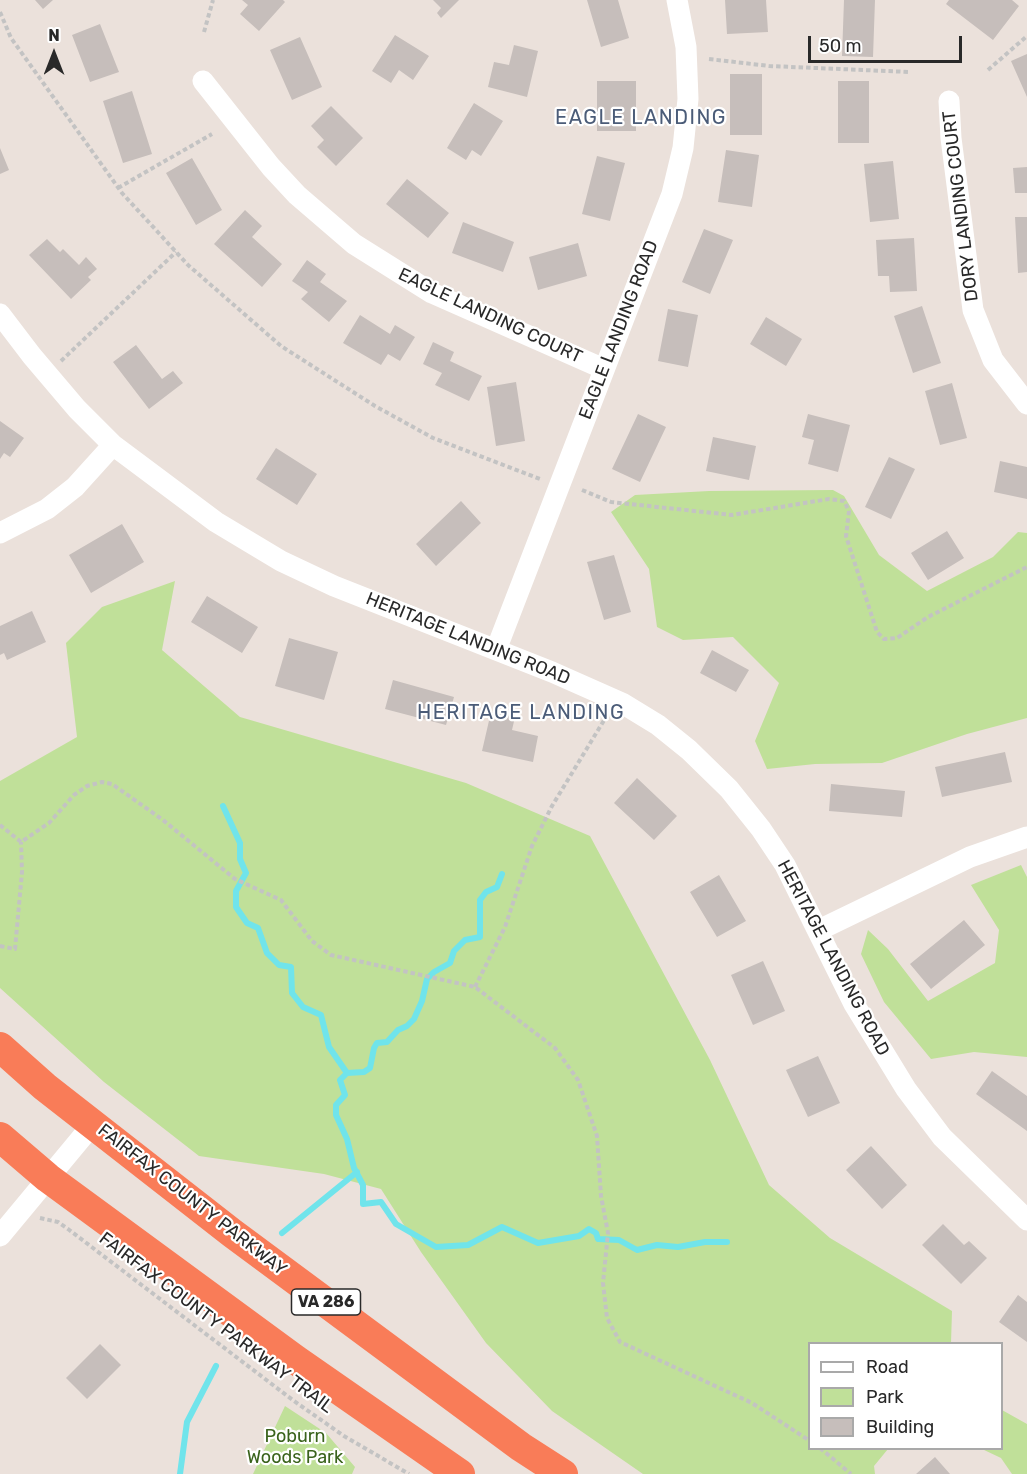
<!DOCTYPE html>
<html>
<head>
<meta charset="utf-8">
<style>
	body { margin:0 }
	#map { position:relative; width:1027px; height:1474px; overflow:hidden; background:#ebe1db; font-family:Rubik,sans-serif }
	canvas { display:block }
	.legend { position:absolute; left:808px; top:1342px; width:195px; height:108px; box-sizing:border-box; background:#fff; border:2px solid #a9a9a9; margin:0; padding:8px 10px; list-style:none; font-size:18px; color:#292929 }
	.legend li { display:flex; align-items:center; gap:12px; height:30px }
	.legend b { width:30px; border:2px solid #a9a9a9 }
	.north { position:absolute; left:24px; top:24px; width:60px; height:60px; -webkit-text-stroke:4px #fff; paint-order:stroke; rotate:0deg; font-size:16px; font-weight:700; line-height:24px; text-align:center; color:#292929 }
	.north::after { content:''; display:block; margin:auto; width:21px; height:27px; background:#292929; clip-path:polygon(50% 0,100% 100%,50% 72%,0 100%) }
	.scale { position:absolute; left:808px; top:36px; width:154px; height:27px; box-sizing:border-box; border:3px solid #292929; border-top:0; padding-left:8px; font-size:18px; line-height:21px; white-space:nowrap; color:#292929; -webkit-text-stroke:4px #fff; paint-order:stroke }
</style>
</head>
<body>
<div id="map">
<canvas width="1027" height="1474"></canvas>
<ul class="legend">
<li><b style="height:8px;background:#fff"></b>Road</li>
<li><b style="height:16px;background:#c0e099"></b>Park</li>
<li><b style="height:16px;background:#c6bebb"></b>Building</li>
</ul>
<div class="north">N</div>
<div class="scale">50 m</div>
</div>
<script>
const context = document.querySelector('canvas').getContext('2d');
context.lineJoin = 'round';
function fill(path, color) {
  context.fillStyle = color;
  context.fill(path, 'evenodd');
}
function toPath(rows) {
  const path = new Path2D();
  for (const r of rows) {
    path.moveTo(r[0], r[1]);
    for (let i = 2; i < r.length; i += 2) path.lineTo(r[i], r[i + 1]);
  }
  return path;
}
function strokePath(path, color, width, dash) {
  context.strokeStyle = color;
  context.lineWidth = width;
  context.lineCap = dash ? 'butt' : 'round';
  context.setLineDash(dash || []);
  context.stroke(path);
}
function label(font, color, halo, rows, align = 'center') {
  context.font = font + ' Rubik,sans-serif';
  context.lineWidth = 4.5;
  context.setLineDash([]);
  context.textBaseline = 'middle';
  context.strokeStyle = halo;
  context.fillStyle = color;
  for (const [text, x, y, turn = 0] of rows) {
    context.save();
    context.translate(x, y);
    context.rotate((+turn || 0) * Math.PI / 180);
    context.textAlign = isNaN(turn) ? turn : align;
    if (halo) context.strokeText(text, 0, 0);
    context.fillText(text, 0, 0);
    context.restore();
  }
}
const green = toPath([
	[833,490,844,496,879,555,927,591,993,557,1018,532,1027,533,1027,718,967,734,882,763,815,764,767,769,755,741,779,683,733,637,683,640,657,627,649,569,611,512,635,495,709,491],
	[175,581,162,650,240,717,466,783,590,836,710,1060,769,1185,830,1238,952,1311,951,1343,810,1344,810,1448,888,1449,874,1466,875,1474,643,1474,552,1411,486,1343,421,1252,381,1189,324,1174,199,1156,104,1082,0,988,0,781,77,737,66,643,102,607],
	[1021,865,1027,877,1027,1057,974,1052,931,1059,884,1002,861,954,868,930,888,949,928,1001,995,963,999,930,971,885],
	[285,1406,326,1433,355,1467,352,1474,253,1474],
	[1002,1410,1027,1424,1027,1474,1012,1474,1001,1458,982,1449,1002,1448]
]);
const stream = toPath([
	[223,806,240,843,240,859,246,873,236,891,236,907,247,923,258,928,267,953,279,965,291,967,292,993,303,1007,321,1015,329,1047,347,1073],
	[502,874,497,887,486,892,480,900,480,937,465,940,454,951,450,963,434,972,427,979,422,1001,414,1019,407,1026,398,1030,387,1042,377,1043,374,1048,370,1068,364,1072,347,1073,340,1080,345,1095,336,1105,336,1115,347,1139,354,1168,363,1185,363,1204,381,1202,396,1224,436,1247,468,1245,502,1227,538,1243,579,1236,589,1229,596,1233,598,1239,619,1240,637,1250,657,1245,678,1247,705,1242,727,1242],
	[282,1233,357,1172],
	[180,1474,187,1422,216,1366]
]);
const building = toPath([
	[35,0,53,0,43,9],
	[242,0,283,0,285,2,259,31,240,14,248,5],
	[433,0,459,0,441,18,437,13,441,8],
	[587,0,618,0,629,38,601,47],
	[725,0,766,0,768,32,727,34],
	[844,0,875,0,873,57,842,56],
	[949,0,1012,0,1019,6,993,40,946,4],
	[100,24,119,72,90,82,72,35],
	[395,35,429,56,413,80,399,70,391,83,372,71],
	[300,37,322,87,292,100,270,50],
	[514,45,538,51,527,97,488,87,494,62,509,65],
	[1027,54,1027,97,1011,61],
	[730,74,762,74,762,135,730,135],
	[597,81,636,81,636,131,597,131],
	[838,81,869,81,869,143,838,143],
	[132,91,152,154,123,163,103,101],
	[474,103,503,121,481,156,472,150,466,160,447,148],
	[331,106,363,138,336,166,317,147,324,140,311,126],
	[0,148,9,170,0,174],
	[726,150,759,155,752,207,718,202],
	[597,156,625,163,610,221,582,214],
	[192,158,222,210,196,225,166,173],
	[893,161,899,219,870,222,864,164],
	[1027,167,1027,193,1015,193,1013,168],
	[407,179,449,213,428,238,386,204],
	[245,210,262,226,252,237,282,264,262,287,214,244],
	[1015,217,1027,217,1027,272,1018,273],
	[463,222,514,242,503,272,452,253],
	[704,229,733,240,710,294,682,282],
	[914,238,917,291,890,292,889,276,878,276,876,240],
	[47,239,60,252,63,249,79,265,86,257,97,269,88,277,91,280,71,299,29,255],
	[578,243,587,276,538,290,529,257],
	[307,260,326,274,320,282,347,301,329,322,301,299,308,292,292,281],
	[922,306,941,363,913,373,894,316],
	[668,309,698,315,688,367,658,361],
	[360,315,390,334,395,325,415,337,400,361,388,354,381,365,343,343],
	[766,317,802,339,786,366,750,344],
	[433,342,454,352,450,361,482,376,469,401,435,385,442,373,423,364],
	[136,345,162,379,173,371,183,383,149,409,113,362],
	[516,382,525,441,496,446,487,387],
	[952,383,967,438,940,445,925,391],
	[638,414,666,427,640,482,612,469],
	[808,414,850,425,838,472,808,464,814,440,802,437],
	[0,421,24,438,10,457,4,453,0,459],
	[713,437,756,446,749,480,706,471],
	[276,448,317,474,297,505,256,479],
	[889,457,915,469,891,519,865,507],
	[1000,461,1027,467,1027,499,994,492],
	[461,501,481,523,436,566,416,544],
	[122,524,144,562,91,593,69,555],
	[947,531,964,558,928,580,911,553],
	[614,555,631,612,604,620,587,562],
	[207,596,258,627,242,653,191,622],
	[32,611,46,642,7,660,4,653,0,655,0,626],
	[289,638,338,652,324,700,275,686],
	[712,650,749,670,736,692,700,673],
	[393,680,454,697,446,725,385,709],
	[491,712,515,717,512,730,538,736,533,762,482,751],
	[1005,752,1012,782,942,797,935,767],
	[637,778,677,816,654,840,614,803],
	[831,784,905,791,902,817,829,811],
	[719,875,746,921,717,937,690,892],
	[964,920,985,945,931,989,910,964],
	[763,961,785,1011,753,1025,731,975],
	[818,1056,840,1103,808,1117,786,1070],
	[992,1071,1027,1096,1027,1131,976,1094],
	[871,1146,907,1185,882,1209,846,1170],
	[943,1224,964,1245,969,1241,987,1258,961,1284,922,1245],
	[1018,1295,1027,1302,1027,1342,999,1322],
	[100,1344,121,1365,87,1399,66,1378],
	[935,1457,950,1474,916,1474]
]);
const path = toPath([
	[0,12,11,38,122,193,188,265,281,346,375,406,433,438,540,479],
	[204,32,213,0],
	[709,59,769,66,910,72],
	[988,70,1027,36],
	[118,188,212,134],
	[61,361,176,252],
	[582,490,611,502,732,515,829,499,844,501,849,511,846,536,877,632,884,639,897,638,928,617,1027,567],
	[0,825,21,842,49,823,74,795,87,786,102,782,112,784,163,820,235,879,281,900,312,941,331,955,475,987,555,1048,578,1080,597,1136,601,1196,608,1233,603,1283,607,1318,620,1342,752,1403,810,1441],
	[0,946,15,949,22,872,21,842],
	[475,987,505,927,532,846,552,806,606,717],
	[40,1218,58,1222,68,1229,294,1401,344,1436,409,1474],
	[820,1448,851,1474]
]);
const minor = toPath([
	[203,81,271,167,297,195,354,244,432,293,604,369],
	[949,101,951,138,973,310,993,360,1027,404],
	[0,314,32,356,77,409,113,445,216,522,281,561,334,586,552,672,622,703,658,725,689,750,729,789,761,829,785,865,854,1004,906,1089,942,1137,1027,1220],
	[0,533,47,509,75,487,113,445],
	[496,650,672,194,683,148,688,99,686,47,677,0],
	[819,930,970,857,1027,837],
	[0,1236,93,1124]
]);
const highway = toPath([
	[0,1047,45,1087,232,1233,521,1447,563,1474],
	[0,1137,48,1178,296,1360,460,1474]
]);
const shields = [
	[326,1302,69]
];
const shieldNames = [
	["VA 286",326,1302]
];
const streetNames = [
	["DORY LANDING COURT",961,206,-97],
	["EAGLE LANDING COURT",490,316,25],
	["EAGLE LANDING ROAD",619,330,-69],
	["HERITAGE LANDING ROAD",468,639,22],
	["HERITAGE LANDING ROAD",833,958,62],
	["FAIRFAX COUNTY PARKWAY",192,1200,38],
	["FAIRFAX COUNTY PARKWAY TRAIL",216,1323,37]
];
const parkNames = [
	["Poburn",295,1437],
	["Woods Park",295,1458]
];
const neighbourhoodNames = [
	["EAGLE LANDING",641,118],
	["HERITAGE LANDING",521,713]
];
fill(green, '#c0e099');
strokePath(stream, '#70e4eb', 6);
fill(building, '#c6bebb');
strokePath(path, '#c3c3c3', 4, [4.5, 3]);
strokePath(minor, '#fff', 21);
strokePath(highway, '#f97c58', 30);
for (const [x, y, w] of shields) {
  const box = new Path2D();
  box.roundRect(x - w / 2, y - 13, w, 26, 4.5);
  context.fillStyle = '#fff';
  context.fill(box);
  strokePath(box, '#292929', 1.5);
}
label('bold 16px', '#292929', null, shieldNames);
label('18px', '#292929', '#fff', streetNames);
label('18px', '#3a631c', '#fff', parkNames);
context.letterSpacing = '1.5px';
label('20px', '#4b5c78', '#fff', neighbourhoodNames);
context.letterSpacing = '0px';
</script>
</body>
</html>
